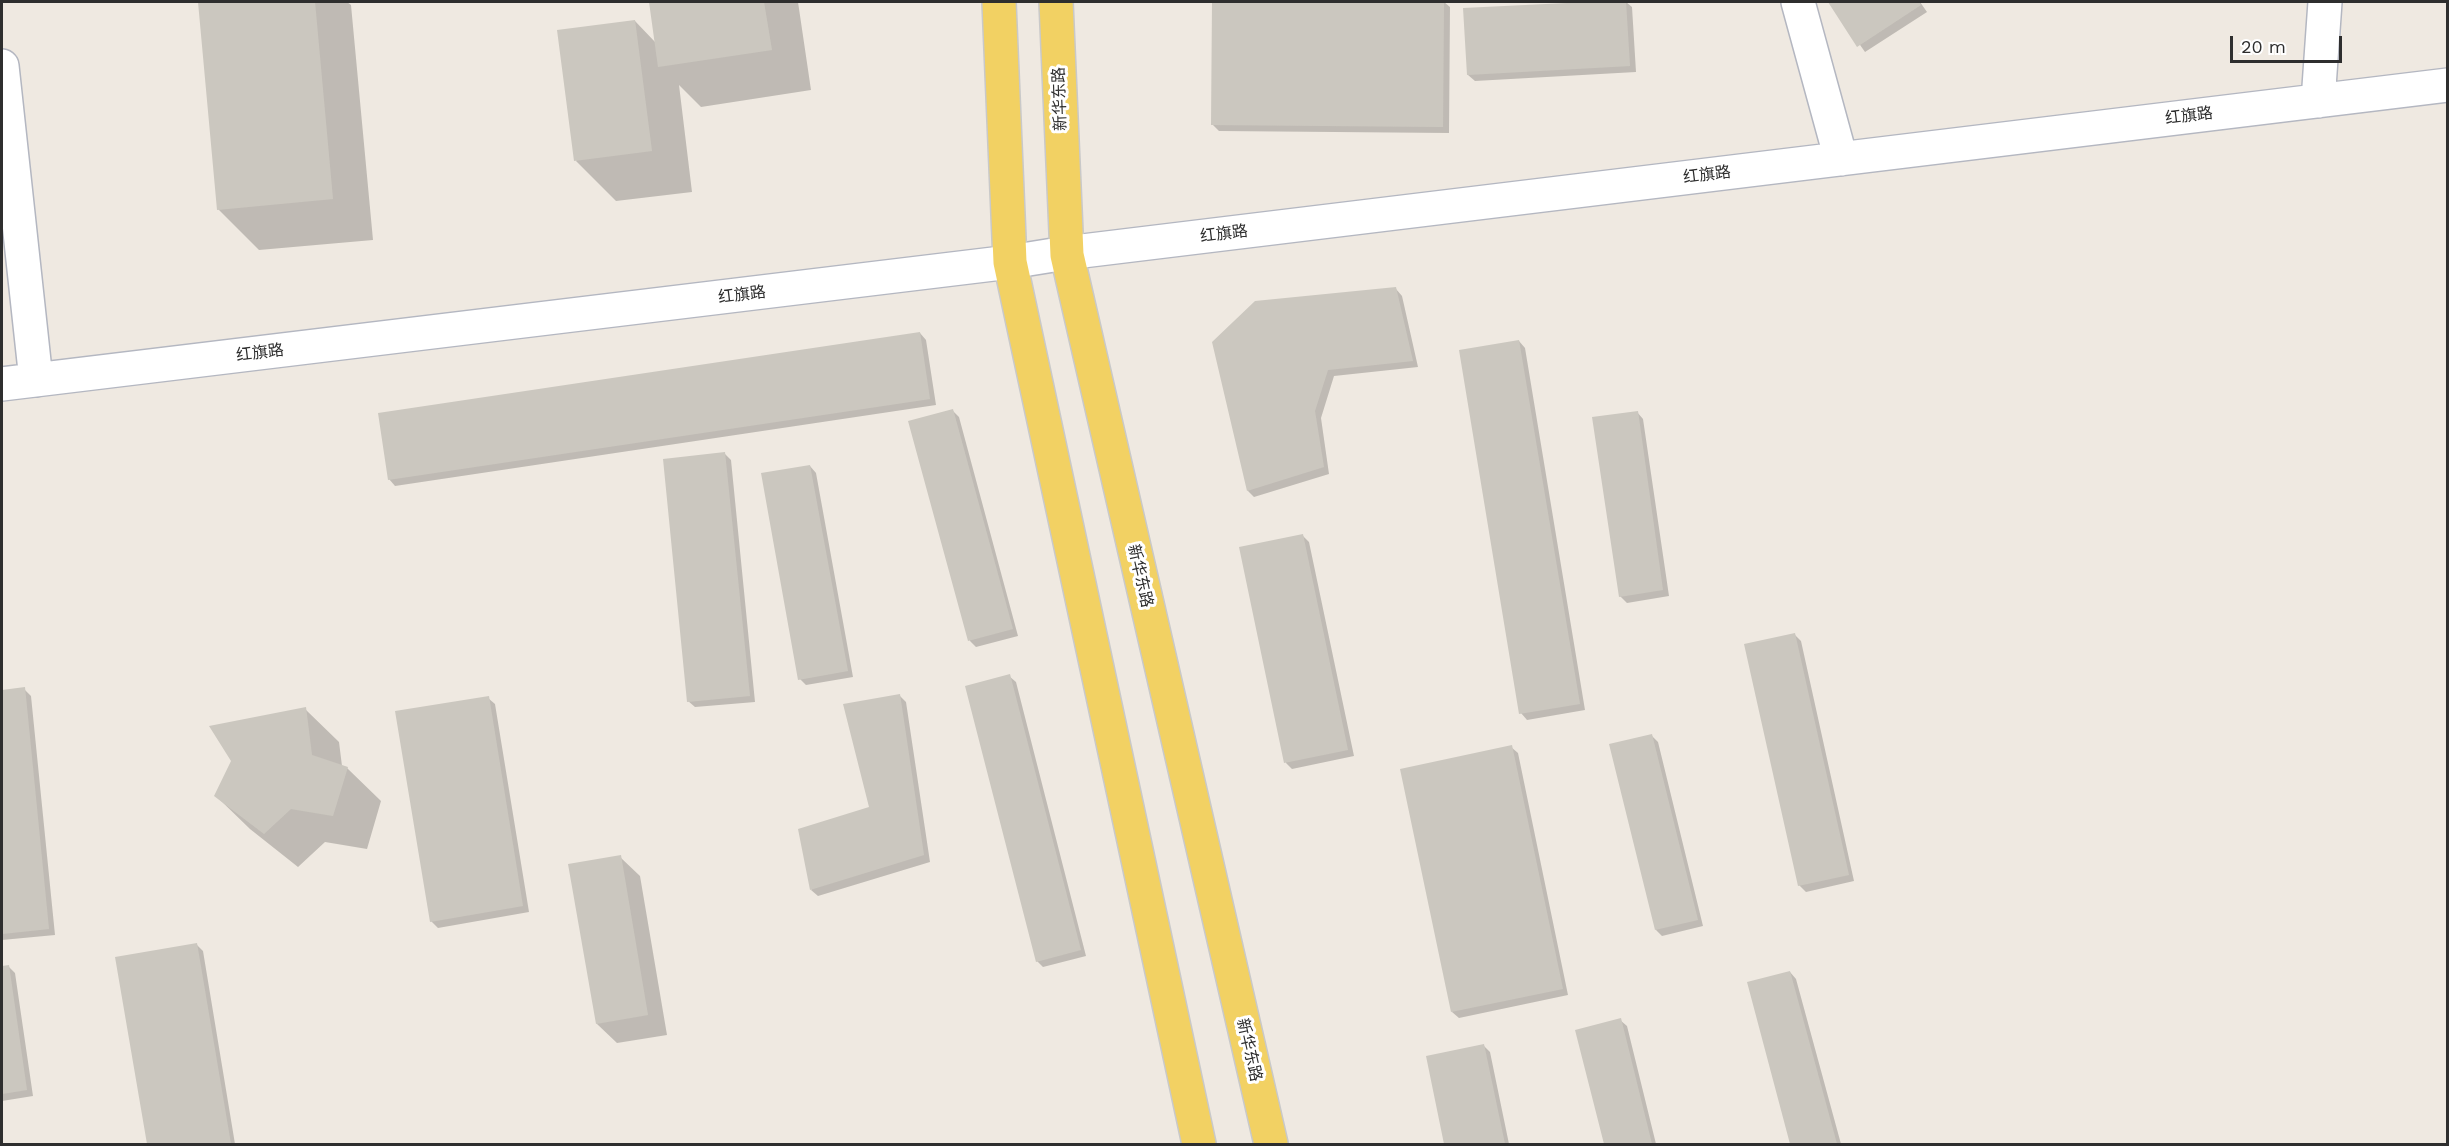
<!DOCTYPE html>
<html>
<head>
<meta charset="utf-8">
<style>
	body { margin:0 }
	#map { position:relative; width:2449px; height:1146px; overflow:hidden; background:#efe9e1; font-family:"Work Sans",sans-serif }
	canvas { display:block }
	.frame { position:absolute; inset:0; border:3px solid #2e2e2e; pointer-events:none }
	.scale { position:absolute; left:2230px; top:36px; width:112px; height:27px; box-sizing:border-box; border:3px solid #2e2e2e; border-top:0; padding-left:8px; font-size:18px; line-height:21px; white-space:nowrap; color:#2e2e2e; -webkit-text-stroke:4px #fff; paint-order:stroke }
</style>
</head>
<body>
<div id="map">
<canvas width="2449" height="1146"></canvas>
<div class="frame"></div>
<div class="scale">20 m</div>
</div>
<script>
const context = document.querySelector('canvas').getContext('2d');
context.lineJoin = 'round';
function fill(path, color) {
  context.fillStyle = color;
  context.fill(path, 'evenodd');
}
function toPath(rows) {
  const path = new Path2D();
  for (const r of rows) {
    path.moveTo(r[0], r[1]);
    for (let i = 2; i < r.length; i += 2) path.lineTo(r[i], r[i + 1]);
  }
  return path;
}
function strokePath(path, color, width, dash) {
  context.strokeStyle = color;
  context.lineWidth = width;
  context.lineCap = dash ? 'butt' : 'round';
  context.setLineDash(dash || []);
  context.stroke(path);
}
function label(font, color, halo, rows, align = 'center') {
  context.font = font + ' "Work Sans","Noto Sans SC",sans-serif';
  context.lineWidth = 6;
  context.setLineDash([]);
  context.textBaseline = 'middle';
  context.strokeStyle = halo;
  context.fillStyle = color;
  for (const [text, x, y, turn = 0] of rows) {
    context.save();
    context.translate(x, y);
    context.rotate((+turn || 0) * Math.PI / 180);
    context.textAlign = isNaN(turn) ? turn : align;
    if (halo) context.strokeText(text, 0, 0);
    context.fillText(text, 0, 0);
    context.restore();
  }
}
const shadow = toPath([
	[199,2,347,2,351,5,373,240,259,250,218,209],
	[650,2,798,2,811,90,701,107,679,85,692,192,616,201,576,161,635,21,656,43],
	[1213,2,1444,2,1450,7,1449,133,1219,131,1212,124],
	[1626,2,1632,7,1636,72,1475,81,1468,75,1465,10],
	[1830,2,1920,2,1927,12,1865,52],
	[1396,289,1402,296,1418,367,1334,376,1321,418,1329,474,1254,497,1248,491,1255,302],
	[920,333,926,340,936,405,395,486,389,479],
	[1519,341,1525,348,1585,710,1527,720,1521,713],
	[952,410,959,417,1018,636,976,647,970,641,910,422],
	[1637,412,1643,419,1669,596,1627,603,1620,596],
	[725,454,731,460,755,702,695,707,688,701],
	[810,466,816,473,853,677,806,685,800,679],
	[1302,535,1309,542,1354,756,1292,769,1286,763],
	[1794,634,1801,641,1854,881,1806,892,1799,885],
	[1009,676,1016,682,1086,956,1043,967,1037,961],
	[24,689,31,696,55,935,2,940,2,691],
	[899,695,906,702,930,862,818,896,811,890,870,808],
	[488,698,495,704,529,912,438,928,431,921],
	[305,709,339,742,342,766,347,768,381,801,367,849,325,842,298,867,250,829,216,796],
	[1652,736,1658,742,1703,926,1662,936,1656,930],
	[1511,747,1518,753,1568,995,1459,1018,1452,1012],
	[620,857,640,876,667,1035,617,1043,597,1024],
	[196,944,203,951,235,1144,148,1144,117,958],
	[8,966,15,973,33,1096,2,1101,2,967],
	[1790,972,1796,979,1841,1144,1792,1144,1748,983],
	[1620,1020,1627,1026,1656,1144,1605,1144,1577,1031],
	[1483,1045,1490,1052,1509,1144,1446,1144,1428,1057]
]);
const building = toPath([
	[198,2,315,2,333,199,217,210],
	[649,2,764,2,772,50,658,67],
	[1212,2,1444,2,1443,127,1211,125],
	[1587,2,1626,2,1630,66,1467,75,1463,8],
	[1828,2,1919,2,1921,5,1857,47],
	[635,20,652,151,574,161,557,30],
	[1396,287,1413,361,1328,370,1315,411,1324,467,1247,491,1212,342,1255,301],
	[920,332,930,399,388,480,378,413],
	[1519,340,1580,704,1519,714,1459,350],
	[953,409,1013,629,968,641,908,421],
	[1638,411,1663,590,1619,597,1592,417],
	[725,452,750,696,687,702,663,459],
	[810,465,848,671,798,680,761,473],
	[1303,534,1348,750,1284,763,1239,547],
	[1795,633,1849,875,1798,886,1744,644],
	[1010,674,1081,950,1036,962,965,686],
	[25,687,49,929,2,934,2,690],
	[900,694,924,855,810,890,798,829,869,807,843,704],
	[489,696,523,906,430,922,395,711],
	[306,707,312,755,348,767,333,816,291,809,264,834,214,796,231,761,209,726],
	[1652,734,1698,920,1655,930,1609,744],
	[1512,745,1563,989,1451,1012,1400,769],
	[621,855,648,1015,596,1024,568,864],
	[197,943,231,1144,147,1144,115,957],
	[9,965,27,1090,2,1094,2,966],
	[1790,971,1837,1144,1790,1144,1747,982],
	[1621,1018,1652,1144,1604,1144,1575,1030],
	[1484,1044,1505,1144,1444,1144,1426,1056]
]);
const minor = toPath([
	[1798,2,1841,159],
	[2,66,36,380],
	[2318,101,2325,2],
	[2,384,1010,262,1066,253,2448,85]
]);
const major = toPath([
	[999,2,1010,262,1199,1144],
	[1056,2,1067,255,1271,1144]
]);
const streetNames = [
	["新华东路",1060,99,-92],
	["红旗路",2189,116,-7],
	["红旗路",1707,175,-7],
	["红旗路",1224,234,-7],
	["红旗路",742,295,-7],
	["红旗路",260,353,-7],
	["新华东路",1140,576,77],
	["新华东路",1249,1050,77]
];
fill(shadow, '#0003');
fill(building, '#cbc7bf');
strokePath(minor, '#b4b7c1', 36);
strokePath(major, '#c9c9c9', 36);
strokePath(minor, '#fff', 33);
strokePath(major, '#f2d163', 33);
label('16px', '#2e2e2e', '#fff', streetNames);
</script>
</body>
</html>
